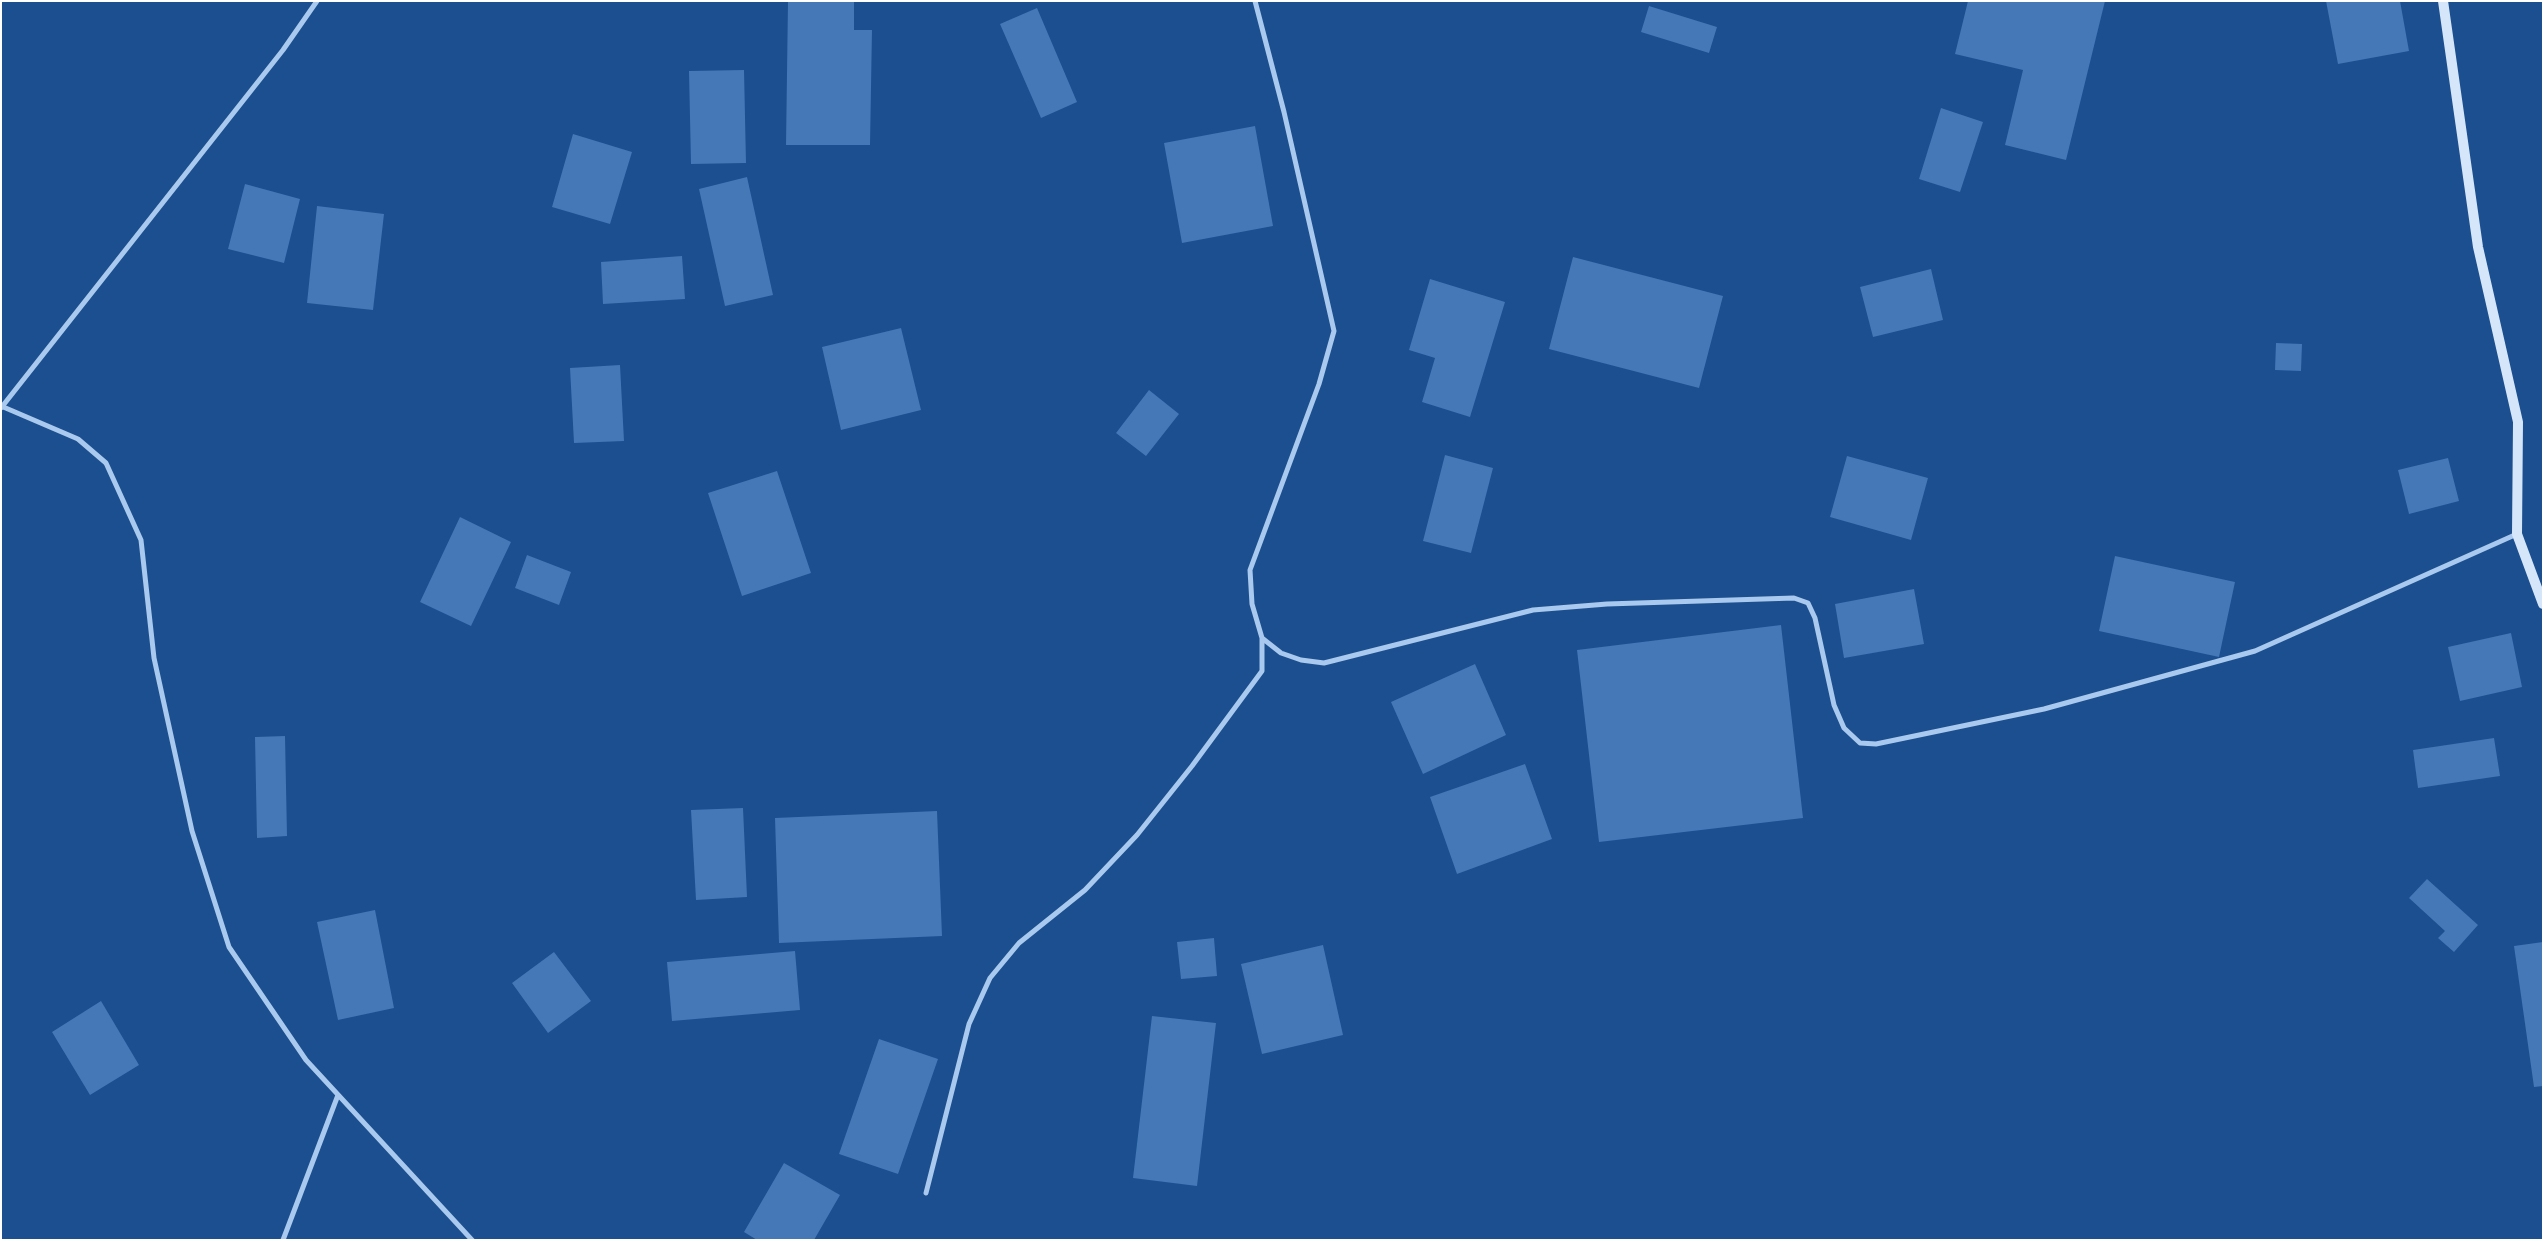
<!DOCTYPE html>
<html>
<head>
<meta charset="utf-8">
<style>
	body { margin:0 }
	#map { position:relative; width:2544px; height:1241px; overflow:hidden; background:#1b4f8f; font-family:Helvetica,sans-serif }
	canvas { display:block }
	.frame { position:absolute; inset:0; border:2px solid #fff; pointer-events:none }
</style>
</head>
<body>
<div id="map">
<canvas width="2544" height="1241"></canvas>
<div class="frame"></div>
</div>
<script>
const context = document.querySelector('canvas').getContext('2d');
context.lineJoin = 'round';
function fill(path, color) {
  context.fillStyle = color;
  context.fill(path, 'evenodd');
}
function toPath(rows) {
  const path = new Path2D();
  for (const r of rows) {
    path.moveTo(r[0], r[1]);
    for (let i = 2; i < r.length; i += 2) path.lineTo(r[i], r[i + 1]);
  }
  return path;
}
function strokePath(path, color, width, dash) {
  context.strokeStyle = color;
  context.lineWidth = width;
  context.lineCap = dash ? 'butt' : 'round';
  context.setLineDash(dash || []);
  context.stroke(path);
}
const building = toPath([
	[788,1,854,1,854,30,872,30,870,145,786,145],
	[1968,1,2105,1,2066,160,2005,145,2023,70,1955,54],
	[2326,1,2400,1,2409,51,2338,64],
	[1649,6,1717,27,1709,53,1641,32],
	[1037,8,1077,102,1041,118,1000,24],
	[744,70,746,163,691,164,689,71],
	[1941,108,1983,122,1960,192,1919,179],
	[1255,126,1273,226,1182,243,1164,143],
	[573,134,632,152,610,224,552,207],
	[747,177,773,295,725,306,699,189],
	[245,184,300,199,284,263,228,249],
	[317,206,384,214,373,310,307,303],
	[682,256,685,299,603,304,601,262],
	[1573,257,1723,296,1699,388,1549,349],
	[1931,269,1943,320,1873,337,1860,287],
	[1430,279,1505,302,1470,417,1422,402,1435,358,1409,350],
	[901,328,921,410,841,430,822,347],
	[2276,343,2302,344,2301,371,2275,370],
	[620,365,624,441,574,443,570,368],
	[1149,390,1179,414,1146,456,1116,433],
	[1445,455,1493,468,1471,553,1423,541],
	[1847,456,1928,478,1911,540,1830,517],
	[2448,458,2459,501,2409,514,2398,470],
	[777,471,811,573,742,596,708,493],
	[460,517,511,542,471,626,420,602],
	[527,555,571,572,559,605,515,588],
	[2115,556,2235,582,2219,657,2099,631],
	[1914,589,1924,644,1844,658,1835,604],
	[1781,625,1803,818,1599,842,1577,650],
	[2511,633,2522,687,2460,701,2448,647],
	[1475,664,1506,735,1423,774,1391,702],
	[285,736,287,836,257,838,255,737],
	[2494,738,2500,776,2418,788,2413,750],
	[1525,764,1552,839,1457,874,1430,797],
	[743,808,747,897,696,900,691,810],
	[937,811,942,936,779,943,775,818],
	[2427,879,2478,925,2454,952,2438,938,2445,931,2409,898],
	[375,910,394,1008,338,1020,317,922],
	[1214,938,1217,976,1181,979,1177,942],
	[2543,942,2543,1086,2534,1087,2514,946],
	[1323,945,1343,1035,1262,1054,1241,964],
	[795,951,800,1010,672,1021,667,962],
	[554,952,591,1001,548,1033,512,983],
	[101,1001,139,1065,90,1095,52,1032],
	[1152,1016,1216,1023,1197,1186,1133,1178],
	[879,1039,938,1059,898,1174,839,1154],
	[784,1163,840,1195,814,1240,757,1240,744,1232]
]);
const minor = toPath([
	[1255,1,1284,112,1334,331,1319,384,1250,570,1252,604,1262,638,1281,653,1301,660,1324,663,1533,610,1607,604,1794,598,1808,603,1815,618,1834,705,1844,728,1860,743,1876,744,2044,709,2255,651,2517,534],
	[1,406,78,439,106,463,141,540,154,658,192,831,229,947,306,1060,472,1240],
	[1,408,283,50,317,1],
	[926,1193,969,1024,990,978,1019,943,1085,890,1137,835,1192,766,1262,671,1262,638],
	[283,1240,338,1095]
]);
const secondary = toPath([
	[2443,1,2478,247,2518,422,2517,534,2543,604]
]);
fill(building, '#4478b7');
strokePath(minor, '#a9c9ee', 5);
strokePath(secondary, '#d6e6fa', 10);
</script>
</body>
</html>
